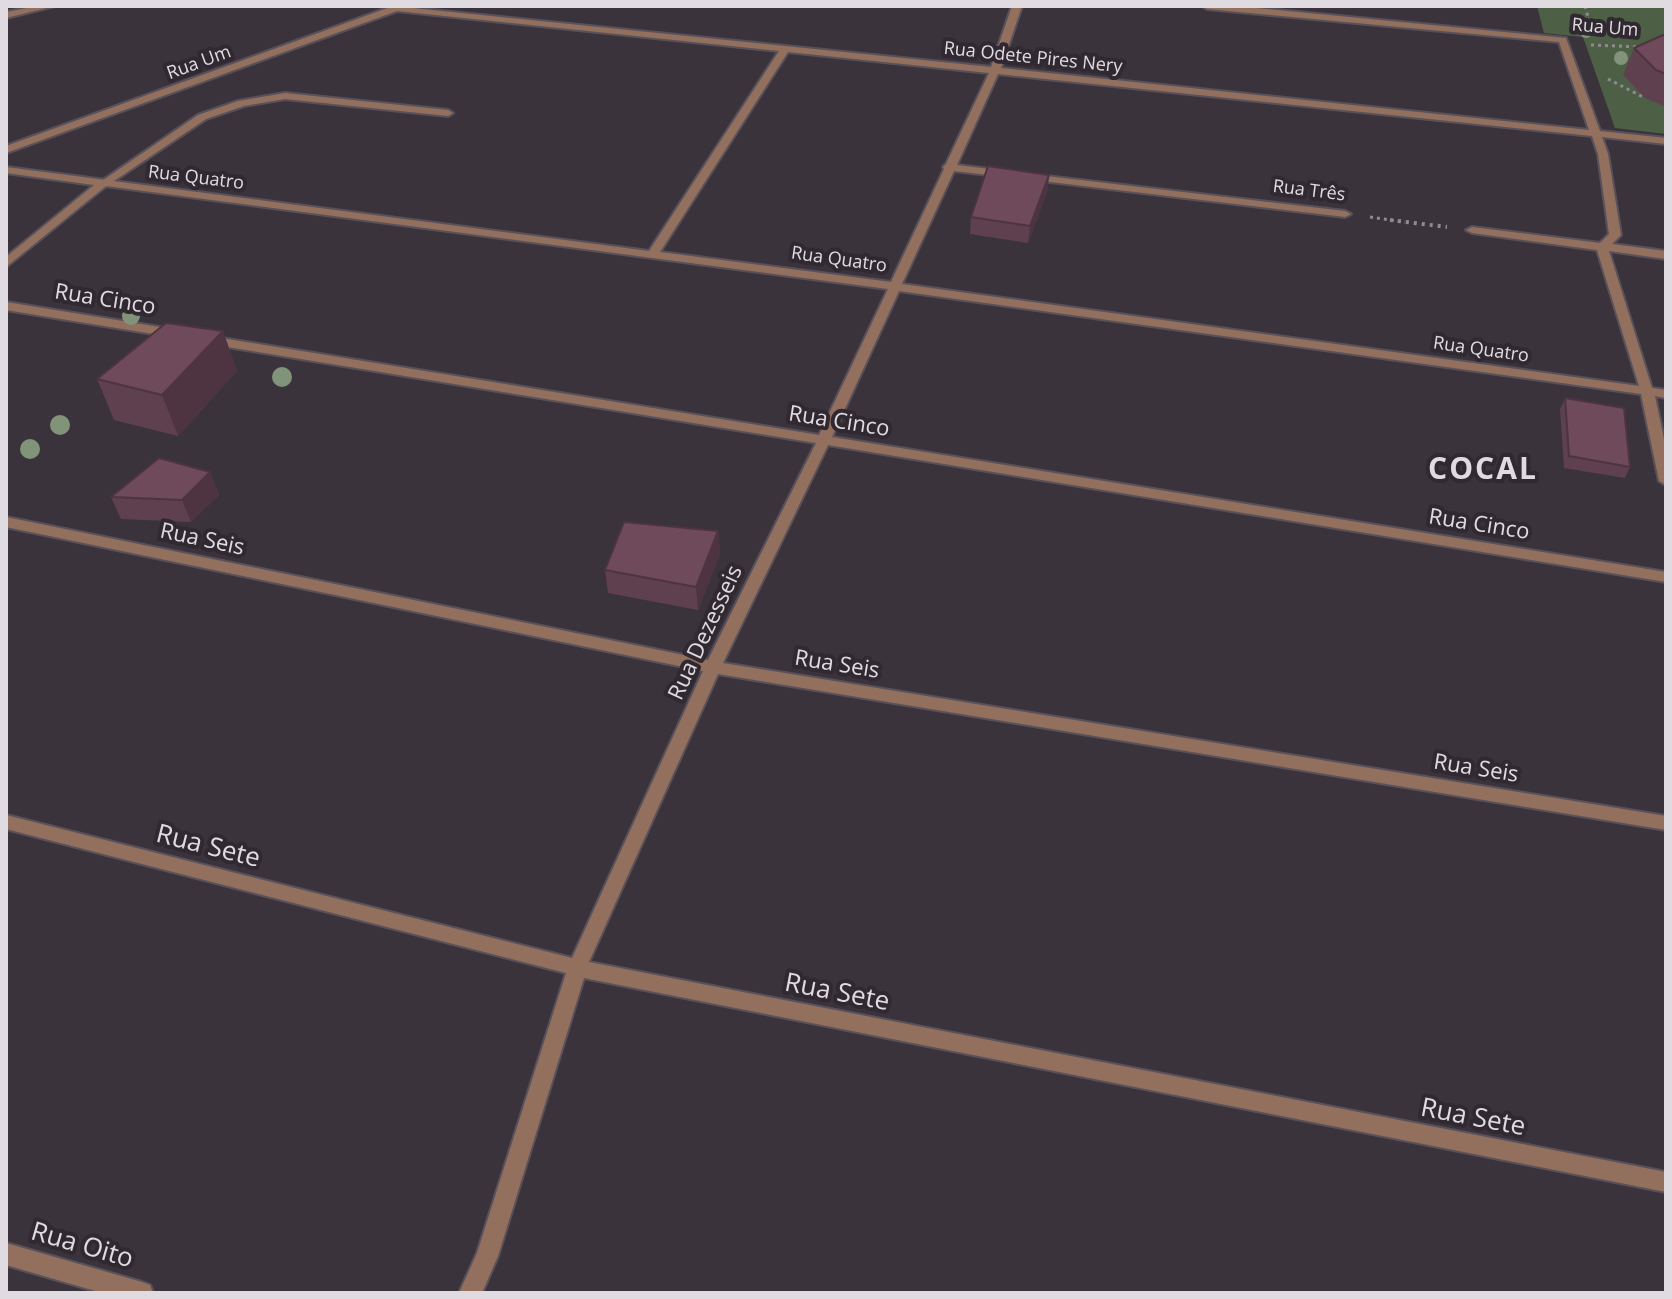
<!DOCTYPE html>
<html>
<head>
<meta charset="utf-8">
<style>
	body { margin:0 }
	#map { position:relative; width:1672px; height:1299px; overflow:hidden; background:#3b333c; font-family:"Open Sans",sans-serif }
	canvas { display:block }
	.frame { position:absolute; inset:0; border:8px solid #e0dbe1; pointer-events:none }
</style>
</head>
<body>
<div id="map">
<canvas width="1672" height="1299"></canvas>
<div class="frame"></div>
</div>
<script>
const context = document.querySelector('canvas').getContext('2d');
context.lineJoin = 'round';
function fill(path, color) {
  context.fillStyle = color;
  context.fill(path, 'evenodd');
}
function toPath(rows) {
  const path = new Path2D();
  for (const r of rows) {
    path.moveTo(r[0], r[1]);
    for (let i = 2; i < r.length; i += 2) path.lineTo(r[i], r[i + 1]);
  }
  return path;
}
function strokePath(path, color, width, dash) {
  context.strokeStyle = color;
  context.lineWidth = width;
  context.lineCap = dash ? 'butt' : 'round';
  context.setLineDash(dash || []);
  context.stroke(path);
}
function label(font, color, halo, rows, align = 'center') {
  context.font = font + ' "Open Sans",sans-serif';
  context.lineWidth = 8;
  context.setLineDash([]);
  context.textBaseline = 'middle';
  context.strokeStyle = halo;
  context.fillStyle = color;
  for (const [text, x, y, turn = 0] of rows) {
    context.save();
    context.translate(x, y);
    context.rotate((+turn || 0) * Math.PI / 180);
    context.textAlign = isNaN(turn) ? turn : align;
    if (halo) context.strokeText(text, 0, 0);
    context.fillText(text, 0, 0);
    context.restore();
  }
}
const green = toPath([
	[1537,6,1666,6,1666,134,1615,128,1583,37,1544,33]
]);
const pathFar1 = toPath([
	[1585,6,1592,32],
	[1591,45,1641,47],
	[1608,79,1645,98],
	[1370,217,1405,222]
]);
const path = toPath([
	[1390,220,1447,227]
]);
const service = toPath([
	[285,93,448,110,453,113,448,116,285,99,244,106,206,119,105,187,96,185,198,115,238,101,285,93]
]);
const minor = toPath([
	[37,6,55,6,6,18,6,12,37,6],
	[393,6,991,67,1012,6,1022,6,1001,68,1589,130,1559,42,1207,9,1202,6,1236,6,1566,38,1600,131,1666,138,1666,144,1602,137,1608,154,1621,235,1612,244,1666,251,1666,259,1609,251,1652,388,1666,390,1666,398,1655,396,1666,449,1666,485,1659,481,1641,394,899,291,832,437,1666,572,1666,582,828,445,723,663,1666,816,1666,830,718,674,589,962,1666,1172,1666,1192,584,978,498,1256,482,1293,459,1293,477,1253,566,973,6,829,6,815,572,958,703,671,6,527,6,517,708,660,816,443,209,344,203,340,209,336,819,435,888,289,106,186,6,267,6,257,94,185,6,173,6,167,649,251,779,51,397,11,6,153,6,146,393,6],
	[788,52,989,73,946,164,943,167,944,169,891,282,660,252,788,52],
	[998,74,1592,136,1598,154,1609,234,1600,243,1472,227,1466,230,1472,233,1597,250,1639,386,902,284,954,171,1006,177,1011,174,1006,171,957,165,998,74],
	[1029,174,1345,211,1351,214,1345,217,1025,179,1024,177,1029,174],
	[6,302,178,330,184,334,178,338,6,310,6,302],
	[6,1243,142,1282,150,1285,153,1293,102,1293,6,1265,6,1243]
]);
const trees = [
	[1586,31,7],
	[1621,58,7],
	[131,316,9],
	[282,377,10],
	[60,425,10],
	[30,449,10]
];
const wall = toPath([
	[1666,35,1666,107,1645,98,1623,75,1634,48],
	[1049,175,1047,192,1028,243,970,234,971,217],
	[223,331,237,371,178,436,114,420,97,379],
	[1565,398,1630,467,1625,478,1564,468,1560,409],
	[210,472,219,495,191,522,121,519,111,497],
	[718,531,720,554,698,610,608,593,605,570]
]);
const shadedWall = toPath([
	[1049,175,1047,192,1028,243,1030,226],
	[223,331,237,371,178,436,162,395],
	[210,472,219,495,191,522,182,500],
	[718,531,720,554,698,610,696,587]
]);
const building = toPath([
	[1663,35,1666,35,1666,74,1656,70,1634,48,1663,35],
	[988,166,1049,175,1030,226,971,217,988,166],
	[166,323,223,331,162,395,97,379,166,323],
	[1565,398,1624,408,1630,467,1569,456,1565,398],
	[159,458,210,472,182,500,111,497,159,458],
	[624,522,718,531,696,587,605,570,624,522]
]);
const farStreetnames = [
	["Rua Um",1605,28,5],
	["Rua Odete Pires Nery",1033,58,6],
	["Rua Um",199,63,-20],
	["Rua Quatro",196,178,7],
	["Rua Três",1309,191,7],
	["Rua Quatro",839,260,8],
	["Rua Quatro",1481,350,8]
];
const streetNames = [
	["Rua Cinco",105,300,9],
	["Rua Cinco",839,422,9],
	["Rua Cinco",1479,525,9],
	["Rua Seis",202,540,12],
	["Rua Dezesseis",706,633,-65],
	["Rua Seis",837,665,9],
	["Rua Seis",1476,769,9]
];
const nearStreetnames = [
	["Rua Sete",208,847,14],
	["Rua Sete",837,993,11],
	["Rua Sete",1473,1118,11],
	["Rua Oito",82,1246,16]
];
const districtNames = [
	["COCAL",1483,470]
];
fill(green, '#4d6046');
strokePath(service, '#59515a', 4);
strokePath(minor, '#59515a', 4);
strokePath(pathFar1, '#908991', 3, [3, 4]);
strokePath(path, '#908991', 4, [3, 5]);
fill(service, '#93705e');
fill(minor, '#93705e');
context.fillStyle = '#81947a';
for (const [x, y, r] of trees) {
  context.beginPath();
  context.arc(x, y, r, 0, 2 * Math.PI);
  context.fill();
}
fill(wall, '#5f404e');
fill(shadedWall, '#4d3440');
fill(building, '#6e4a5b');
strokePath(building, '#4d3440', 2);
label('18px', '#e0dbe1', '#312931', farStreetnames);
label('22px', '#e0dbe1', '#312931', streetNames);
label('26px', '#e0dbe1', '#312931', nearStreetnames);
context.letterSpacing = '2px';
label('bold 30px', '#e0dbe1', '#312931', districtNames);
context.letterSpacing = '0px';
</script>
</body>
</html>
